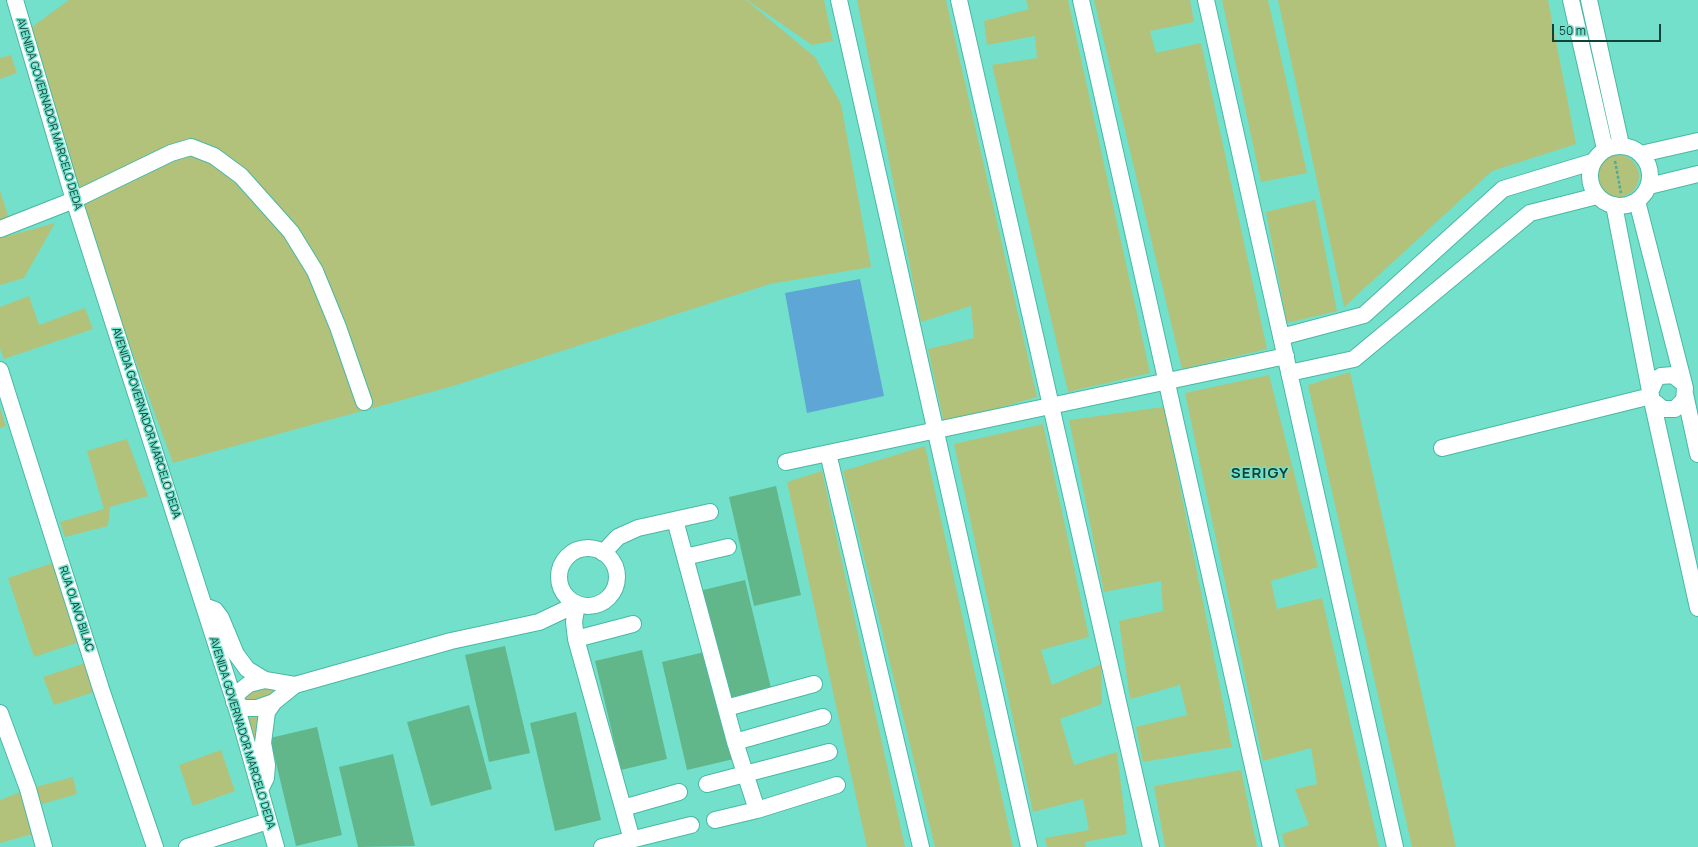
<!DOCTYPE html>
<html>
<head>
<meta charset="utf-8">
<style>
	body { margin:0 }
	#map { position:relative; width:1698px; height:847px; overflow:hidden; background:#73e0cb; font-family:Manrope,sans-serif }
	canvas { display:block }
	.scale { position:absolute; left:1552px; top:24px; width:109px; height:18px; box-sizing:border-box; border:2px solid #114139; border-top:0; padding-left:5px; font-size:12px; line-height:14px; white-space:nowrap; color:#114139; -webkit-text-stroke:3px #73e0cb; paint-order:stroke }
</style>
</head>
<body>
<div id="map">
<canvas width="1698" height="847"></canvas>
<div class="scale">50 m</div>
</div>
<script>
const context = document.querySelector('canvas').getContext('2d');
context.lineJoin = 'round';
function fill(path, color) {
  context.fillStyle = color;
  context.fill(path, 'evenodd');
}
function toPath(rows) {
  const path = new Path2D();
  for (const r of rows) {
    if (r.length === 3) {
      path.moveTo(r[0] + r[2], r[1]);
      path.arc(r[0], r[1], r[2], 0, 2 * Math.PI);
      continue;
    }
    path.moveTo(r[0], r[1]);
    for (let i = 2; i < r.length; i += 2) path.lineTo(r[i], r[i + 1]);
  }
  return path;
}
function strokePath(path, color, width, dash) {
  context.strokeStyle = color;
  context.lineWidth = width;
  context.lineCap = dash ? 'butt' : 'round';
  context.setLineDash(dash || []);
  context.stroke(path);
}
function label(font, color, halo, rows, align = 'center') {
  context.font = font + ' Manrope,sans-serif';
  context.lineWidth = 3;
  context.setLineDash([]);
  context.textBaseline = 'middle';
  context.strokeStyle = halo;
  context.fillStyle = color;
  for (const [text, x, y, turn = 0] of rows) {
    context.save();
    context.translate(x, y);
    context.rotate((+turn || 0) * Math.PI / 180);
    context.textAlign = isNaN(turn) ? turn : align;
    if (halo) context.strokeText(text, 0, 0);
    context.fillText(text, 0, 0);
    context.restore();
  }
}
const green = toPath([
	[69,0,746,0,815,57,841,104,871,267,770,284,453,386,173,463,68,177,25,32],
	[747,0,824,0,833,41,812,45],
	[857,0,946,0,1037,397,944,423,928,349,974,338,971,306,921,322],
	[1026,0,1068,0,1150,373,1068,392,992,65,1037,58,1035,36,987,45,984,21,1029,9],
	[1094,0,1190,0,1194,22,1150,31,1156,53,1201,43,1267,349,1182,369],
	[1222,0,1268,0,1307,173,1261,182],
	[1278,0,1548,0,1576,144,1492,171,1344,307],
	[11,55,17,73,0,79,0,58],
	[1618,176,21],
	[0,191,9,218,0,221],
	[1315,200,1337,311,1287,323,1266,212],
	[55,223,24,278,0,285,0,238],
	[29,296,39,325,85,308,93,329,4,359,0,349,0,307],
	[1350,372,1456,847,1412,847,1308,385],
	[1269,375,1318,567,1271,581,1277,609,1322,598,1379,847,1285,847,1282,834,1309,825,1295,789,1317,784,1311,748,1263,761,1185,393],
	[1164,407,1232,747,1143,762,1136,727,1187,715,1180,685,1130,699,1119,621,1163,611,1161,581,1104,592,1069,420],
	[0,408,6,426,0,428],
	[1043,424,1089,637,1041,650,1052,685,1101,664,1102,704,1060,719,1074,765,1117,752,1127,834,1085,842,1086,847,1047,847,1045,838,1089,830,1083,799,1033,812,954,444],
	[127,439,148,496,110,507,108,526,65,537,60,522,104,509,87,451],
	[925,446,1013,847,935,847,843,471],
	[822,471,905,847,867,847,787,482],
	[52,563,79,642,34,657,8,578],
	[85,663,94,692,54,705,43,677],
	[277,683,281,696,244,708,239,692],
	[261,712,263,766,240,719],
	[221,750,235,791,193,806,179,765],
	[1241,770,1257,847,1165,847,1154,786],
	[73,777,77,794,39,805,40,832,0,843,0,800,28,789]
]);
const water = toPath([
	[860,279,884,396,807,413,785,293]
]);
const building = toPath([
	[776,486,801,595,754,606,729,497],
	[745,580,771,688,724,699,699,591],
	[505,646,530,753,489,762,465,655],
	[642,650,667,759,621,770,595,661],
	[709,651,734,759,687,770,662,662],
	[469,705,492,789,431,806,407,722],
	[576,712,601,820,555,831,530,723],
	[317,727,342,835,296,846,270,738],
	[393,754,415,846,358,847,339,767]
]);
const path = toPath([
	[1615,161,1621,193]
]);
const minor = toPath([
	[15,0,74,200,240,719,276,847],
	[839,0,1029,847],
	[959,0,1151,847],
	[1081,0,1271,847],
	[1206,0,1395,847],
	[1571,0,1605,149],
	[1589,0,1621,145],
	[1620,176,30],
	[1641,154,1698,141],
	[1649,186,1698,174],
	[1637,201,1685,388,1684,400,1675,409,1663,409,1653,401],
	[1614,205,1651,396,1698,608],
	[0,229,74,200,171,153,191,147,214,156,241,176,291,232,315,271,338,327,364,402],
	[1281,337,1364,315,1503,189,1592,162],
	[0,370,101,689,155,847],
	[1289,373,1354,359,1530,213,1597,196],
	[1651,390,1656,379,1661,376,1673,375,1683,383],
	[1685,394,1698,454],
	[1442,448,1651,396],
	[828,453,921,847],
	[786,462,1286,356],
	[675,520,735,742,757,810],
	[588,577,29],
	[603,553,618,537,638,528,710,512],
	[685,557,728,547],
	[577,604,574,622,576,639,632,840],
	[204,606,215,610,221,618,236,654,247,669,265,680,295,685,451,641,539,622,577,604],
	[576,639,633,624],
	[265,680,249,684,239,692,234,702,244,708,257,708,274,702],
	[726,708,814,684],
	[0,713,28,789,44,847],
	[735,742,823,717],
	[707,784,829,752],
	[260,790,266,778,267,765,263,743,267,712,274,702,295,685],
	[623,808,679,792],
	[715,820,757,810,837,785],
	[187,847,268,821],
	[602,847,691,825]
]);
const streetNames = [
	["AVENIDA GOVERNADOR MARCELO DEDA",49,114,73],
	["AVENIDA GOVERNADOR MARCELO DEDA",146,423,72],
	["RUA OLAVO BILAC",76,609,72],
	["AVENIDA GOVERNADOR MARCELO DEDA",242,733,73]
];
const districtNames = [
	["SERIGY",1260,474]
];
fill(green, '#b2c27b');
fill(water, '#5ea6d5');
fill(building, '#62b78a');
strokePath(minor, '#48b8a4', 18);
strokePath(path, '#51a999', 2.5, [3, 2]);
strokePath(minor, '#fff', 16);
label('11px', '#114139', '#73e0cb', streetNames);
context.letterSpacing = '1px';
label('bold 15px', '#114139', '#73e0cb', districtNames);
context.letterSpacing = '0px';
</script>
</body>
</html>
